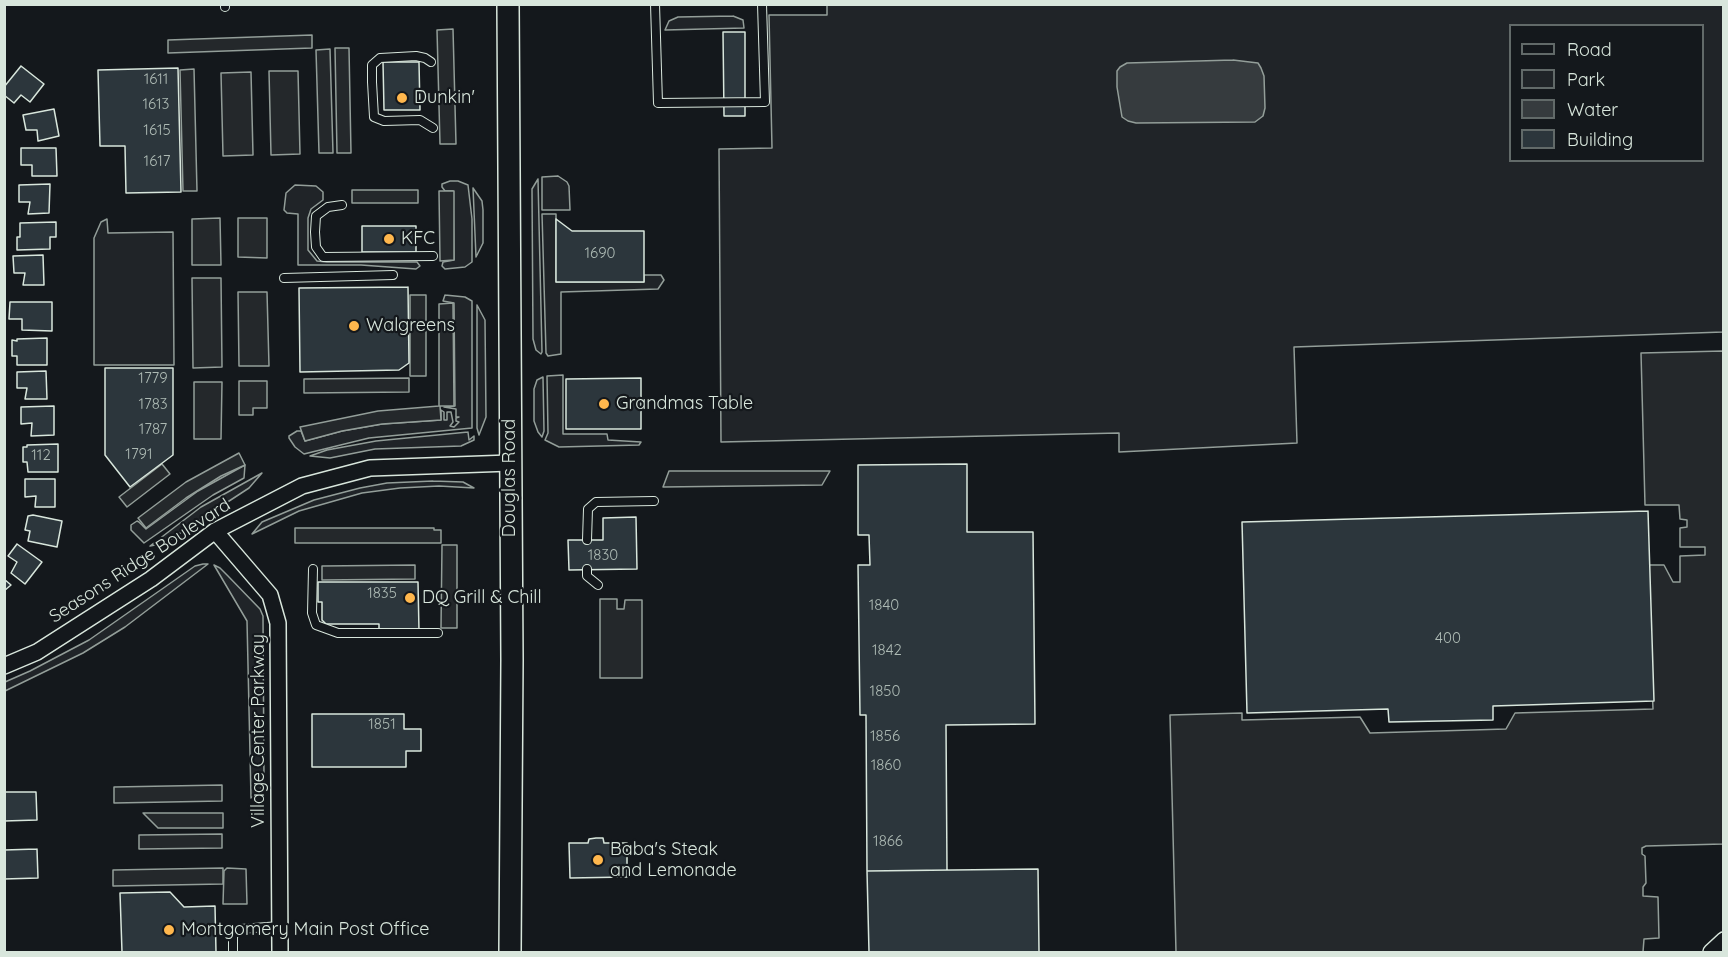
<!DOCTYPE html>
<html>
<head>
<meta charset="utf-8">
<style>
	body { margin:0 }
	#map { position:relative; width:1728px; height:957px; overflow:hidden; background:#14181c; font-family:Quicksand,sans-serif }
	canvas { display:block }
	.frame { position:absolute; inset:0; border:6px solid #d8e6dc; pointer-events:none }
	.legend { position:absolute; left:1509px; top:24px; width:195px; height:138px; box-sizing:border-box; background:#14181c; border:2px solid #626a69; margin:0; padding:8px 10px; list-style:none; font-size:18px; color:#d8e6dc }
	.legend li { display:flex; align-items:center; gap:12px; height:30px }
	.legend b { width:30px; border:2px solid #626a69 }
</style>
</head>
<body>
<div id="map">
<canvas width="1728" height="957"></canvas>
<div class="frame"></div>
<ul class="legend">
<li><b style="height:8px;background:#14181c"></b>Road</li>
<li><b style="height:16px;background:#202428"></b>Park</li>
<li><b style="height:16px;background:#363b3e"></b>Water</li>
<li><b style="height:16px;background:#2c363c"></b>Building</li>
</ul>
</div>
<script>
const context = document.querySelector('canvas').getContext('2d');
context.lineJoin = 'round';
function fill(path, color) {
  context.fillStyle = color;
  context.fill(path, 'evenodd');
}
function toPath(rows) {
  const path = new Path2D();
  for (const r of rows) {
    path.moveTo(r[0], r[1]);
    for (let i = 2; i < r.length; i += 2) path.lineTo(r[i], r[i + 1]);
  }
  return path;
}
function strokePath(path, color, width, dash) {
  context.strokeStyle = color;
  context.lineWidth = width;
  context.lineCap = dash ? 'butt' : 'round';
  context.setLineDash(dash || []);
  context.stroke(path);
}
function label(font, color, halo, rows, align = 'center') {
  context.font = font + ' Quicksand,sans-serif';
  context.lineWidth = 4.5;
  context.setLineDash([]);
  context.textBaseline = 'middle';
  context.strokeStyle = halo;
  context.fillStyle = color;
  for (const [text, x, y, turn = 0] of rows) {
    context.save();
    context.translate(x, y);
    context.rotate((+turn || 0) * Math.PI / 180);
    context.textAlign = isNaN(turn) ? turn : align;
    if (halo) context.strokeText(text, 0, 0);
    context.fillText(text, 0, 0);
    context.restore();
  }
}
const green = toPath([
	[827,5,1723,5,1723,332,1294,347,1297,443,1119,452,1119,433,721,442,719,149,772,148,769,15,827,15,827,5],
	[1510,26,1702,26,1702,160,1510,160,1510,26],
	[733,16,743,20,744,28,665,30,669,21,678,17,733,16],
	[558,176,567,182,569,186,570,210,542,210,542,177,558,176],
	[538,179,542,352,541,354,536,350,533,339,532,189,538,179],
	[450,181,458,181,468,185,472,219,472,262,465,267,445,269,442,266,443,262,454,260,453,191,445,191,442,187,442,184,450,181],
	[295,185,316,186,323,192,323,200,311,209,308,218,308,250,317,261,327,262,417,262,420,266,416,269,361,265,298,265,298,214,287,213,284,210,286,193,295,185],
	[473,188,482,201,483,210,483,243,476,257,473,188],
	[542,214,556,214,556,282,644,282,644,275,661,275,664,280,658,289,561,292,561,354,548,356,546,353,542,214],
	[107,219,108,233,173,232,174,365,94,365,94,238,101,222,107,219],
	[445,295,465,297,472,301,472,428,369,438,304,454,295,447,289,438,289,436,297,431,301,431,305,441,342,431,382,424,441,420,441,410,444,412,444,420,447,420,447,412,451,412,453,422,450,426,454,427,459,422,456,421,456,418,459,417,456,417,456,409,444,407,455,406,454,303,443,301,445,295],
	[477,305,485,320,486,417,479,435,477,428,477,305],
	[563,375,563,434,607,434,608,440,641,442,639,445,559,447,545,440,548,433,547,376,563,375],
	[543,377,544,431,542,437,538,432,534,421,534,389,537,380,543,377],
	[468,432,469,440,474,436,474,440,461,446,375,449,330,458,310,456,327,450,376,441,468,432],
	[245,465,244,478,213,495,144,543,131,530,131,525,137,521,139,522,146,529,198,491,245,465],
	[262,473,249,488,165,543,150,546,201,507,262,473],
	[433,481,463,482,474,488,439,486,400,488,362,493,299,511,252,534,262,522,314,500,360,488,387,483,433,481],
	[203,564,208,564,125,627,83,653,5,691,5,682,30,671,89,640,195,566,203,564],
	[214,565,220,568,228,576,260,609,263,616,264,782,259,792,251,798,247,621,214,565],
	[227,868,246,869,247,904,223,904,224,871,227,868]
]);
const parking = toPath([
	[453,29,456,144,440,144,437,30,453,29],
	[312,35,312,48,168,53,168,40,312,35],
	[335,48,349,48,351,153,337,153,335,48],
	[330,49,333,153,319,153,316,50,330,49],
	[194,69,197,191,183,191,180,70,194,69],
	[269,71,298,71,300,154,271,155,269,71],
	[251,72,253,155,223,156,221,73,251,72],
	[352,190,418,190,418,203,352,203,352,190],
	[439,191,454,191,454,260,440,261,439,191],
	[220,218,221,265,192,265,192,219,220,218],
	[238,218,267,218,267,258,238,257,238,218],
	[192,278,221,278,222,367,193,368,192,278],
	[238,292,267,292,269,366,239,366,238,292],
	[410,295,426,295,426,376,410,376,410,295],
	[453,303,454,406,440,406,441,420,382,424,342,431,305,441,300,427,378,411,439,406,439,304,453,303],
	[1723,351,1723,844,1646,846,1642,848,1642,854,1645,856,1646,883,1643,887,1643,896,1658,897,1659,938,1644,939,1643,952,1176,952,1170,715,1242,713,1242,720,1360,717,1370,733,1506,729,1515,713,1653,709,1647,565,1664,565,1673,582,1680,582,1680,556,1705,555,1705,547,1680,547,1680,528,1687,527,1687,520,1680,519,1679,505,1645,505,1641,353,1723,351],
	[409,378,409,392,304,393,304,379,409,378],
	[239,381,267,381,267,408,253,408,253,415,239,415,239,381],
	[194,382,222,382,221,439,194,439,194,382],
	[239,453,245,465,221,476,186,498,146,528,138,518,186,482,239,453],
	[162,464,170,474,127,507,119,497,162,464],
	[669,471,830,471,822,485,663,487,669,471],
	[295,528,434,528,434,530,441,530,441,543,295,543,295,528],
	[442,545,457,545,457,628,441,628,442,545],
	[415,565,415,579,322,580,322,566,415,565],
	[600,599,617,599,617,609,624,609,625,600,642,600,642,678,600,678,600,599],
	[222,785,222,801,114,803,114,787,222,785],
	[143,813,223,813,223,828,158,828,143,813],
	[222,834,222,848,139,849,139,835,222,834],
	[223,868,223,884,113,886,113,870,223,868]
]);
const water = toPath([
	[1233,60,1258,63,1261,68,1264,76,1265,108,1263,116,1255,122,1136,123,1128,121,1122,117,1117,87,1117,71,1120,67,1127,63,1233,60]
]);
const building = toPath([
	[723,32,745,32,745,116,724,116,723,32],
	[383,62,419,62,420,110,384,110,383,62],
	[21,66,44,84,30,102,21,95,14,103,4,95,4,87,21,66],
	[178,68,181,192,126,193,125,146,100,146,98,70,178,68],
	[54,109,59,136,38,141,37,130,26,130,23,115,54,109],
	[21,148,56,148,57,176,32,176,32,165,21,165,21,148],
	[50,184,49,213,28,214,30,202,19,202,19,185,50,184],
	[556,219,572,231,644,231,644,282,556,282,556,219],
	[56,222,56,237,50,237,50,249,17,250,17,237,20,237,20,223,56,222],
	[362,226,416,226,416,252,362,252,362,226],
	[43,255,44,285,23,285,25,273,14,273,13,256,43,255],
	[408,287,409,363,399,370,300,372,299,288,408,287],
	[10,302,52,302,52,331,22,330,22,319,9,319,10,302],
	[47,338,47,365,17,365,17,356,12,356,12,340,17,341,17,339,47,338],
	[105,368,173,368,173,455,130,487,105,455,105,368],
	[46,371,47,399,25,399,27,388,17,388,17,372,46,371],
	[641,378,641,429,566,429,566,379,641,378],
	[54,406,54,435,31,436,32,423,21,424,21,407,54,406],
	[58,444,58,472,28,472,27,462,23,462,23,447,27,447,27,445,58,444],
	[967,464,967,532,1033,532,1035,724,946,725,947,870,867,871,866,715,860,715,858,565,870,565,869,535,858,535,858,465,967,464],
	[25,479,55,479,55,507,35,507,36,496,25,497,25,479],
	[1648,511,1654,701,1493,706,1493,720,1389,722,1388,709,1247,713,1242,522,1648,511],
	[33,515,62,521,57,547,28,541,30,531,25,530,28,516,33,515],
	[636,517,637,569,569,570,568,540,603,540,603,518,636,517],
	[17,544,42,562,25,584,11,573,17,562,8,556,17,544],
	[4,579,11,585,4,591,4,579],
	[318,582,418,582,419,631,379,631,379,624,326,624,322,620,322,602,318,602,318,582],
	[312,714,404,714,404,729,421,729,421,751,406,751,406,767,312,767,312,714],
	[4,792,36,792,37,820,4,821,4,792],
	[596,838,603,838,604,843,627,843,627,877,570,878,569,843,588,843,589,839,596,838],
	[37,849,38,878,4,879,4,850,37,849],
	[1038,869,1039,952,869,952,867,871,1038,869],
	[170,892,184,907,215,906,216,952,122,952,120,893,170,892]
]);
const lane = toPath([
	[655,4,658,103,765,102,762,4],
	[225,7,225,4],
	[431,62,425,58,416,56,380,58,372,65,372,82,374,117,384,121,420,120,433,128],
	[342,205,328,207,316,216,315,232,316,247,323,257,433,256],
	[284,278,393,275],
	[587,540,588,509,596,502,654,501],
	[313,569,312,613,316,625,338,633,438,633],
	[587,569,587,576,598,585],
	[233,952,233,935,241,929,280,926]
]);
const street = toPath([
	[215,531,270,595,278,623,280,952],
	[4,666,37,652,151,579,215,531,302,486,370,468,510,463],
	[1711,952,1724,940]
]);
const secondary = toPath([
	[508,4,512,660,510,952]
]);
const markers = [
	[402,98,6,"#ffb74d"],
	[389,239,6,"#ffb74d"],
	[354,326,6,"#ffb74d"],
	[604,404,6,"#ffb74d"],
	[410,598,6,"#ffb74d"],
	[598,860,6,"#ffb74d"],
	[169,930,6,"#ffb74d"]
];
const numberNames = [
	["1611",156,79],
	["1613",156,104],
	["1615",157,130],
	["1617",157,161],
	["1690",600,253],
	["1779",153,378],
	["1783",153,404],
	["1787",153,429],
	["1791",139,454],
	["112",41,455],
	["1830",603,555],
	["1835",382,593],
	["1840",884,605],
	["400",1448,638],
	["1842",887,650],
	["1850",885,691],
	["1851",382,724],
	["1856",885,736],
	["1860",886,765],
	["1866",888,841]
];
const poiNames = [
	["Dunkin'",414,98],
	["KFC",401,239],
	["Walgreens",366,326],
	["Grandmas Table",616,404],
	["DQ Grill & Chill",422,598],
	["Baba's Steak",610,850],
	["and Lemonade",610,871],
	["Montgomery Main Post Office",181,930]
];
const streetNames = [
	["Douglas Road",510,478,-90],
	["Seasons Ridge Boulevard",140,561,-33],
	["Village Center Parkway",259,731,-90]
];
fill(green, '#202428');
strokePath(green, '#939e99', 1.5);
fill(parking, '#24282b');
strokePath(parking, '#939e99', 1.5);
fill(water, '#363b3e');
strokePath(water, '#939e99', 1.5);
fill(building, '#2c363c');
strokePath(building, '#d8e6dc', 1.5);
strokePath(lane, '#d8e6dc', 10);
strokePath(street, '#d8e6dc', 18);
strokePath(secondary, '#d8e6dc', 24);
strokePath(lane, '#14181c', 8);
strokePath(street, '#14181c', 15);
strokePath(secondary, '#14181c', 21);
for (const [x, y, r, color] of markers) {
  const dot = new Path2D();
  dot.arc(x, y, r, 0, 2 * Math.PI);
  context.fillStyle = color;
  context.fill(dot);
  strokePath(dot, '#14181c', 2);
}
label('15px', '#adbab4', null, numberNames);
label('18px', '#d8e6dc', '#14181c', poiNames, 'left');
label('18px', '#d8e6dc', '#14181c', streetNames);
</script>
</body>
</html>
